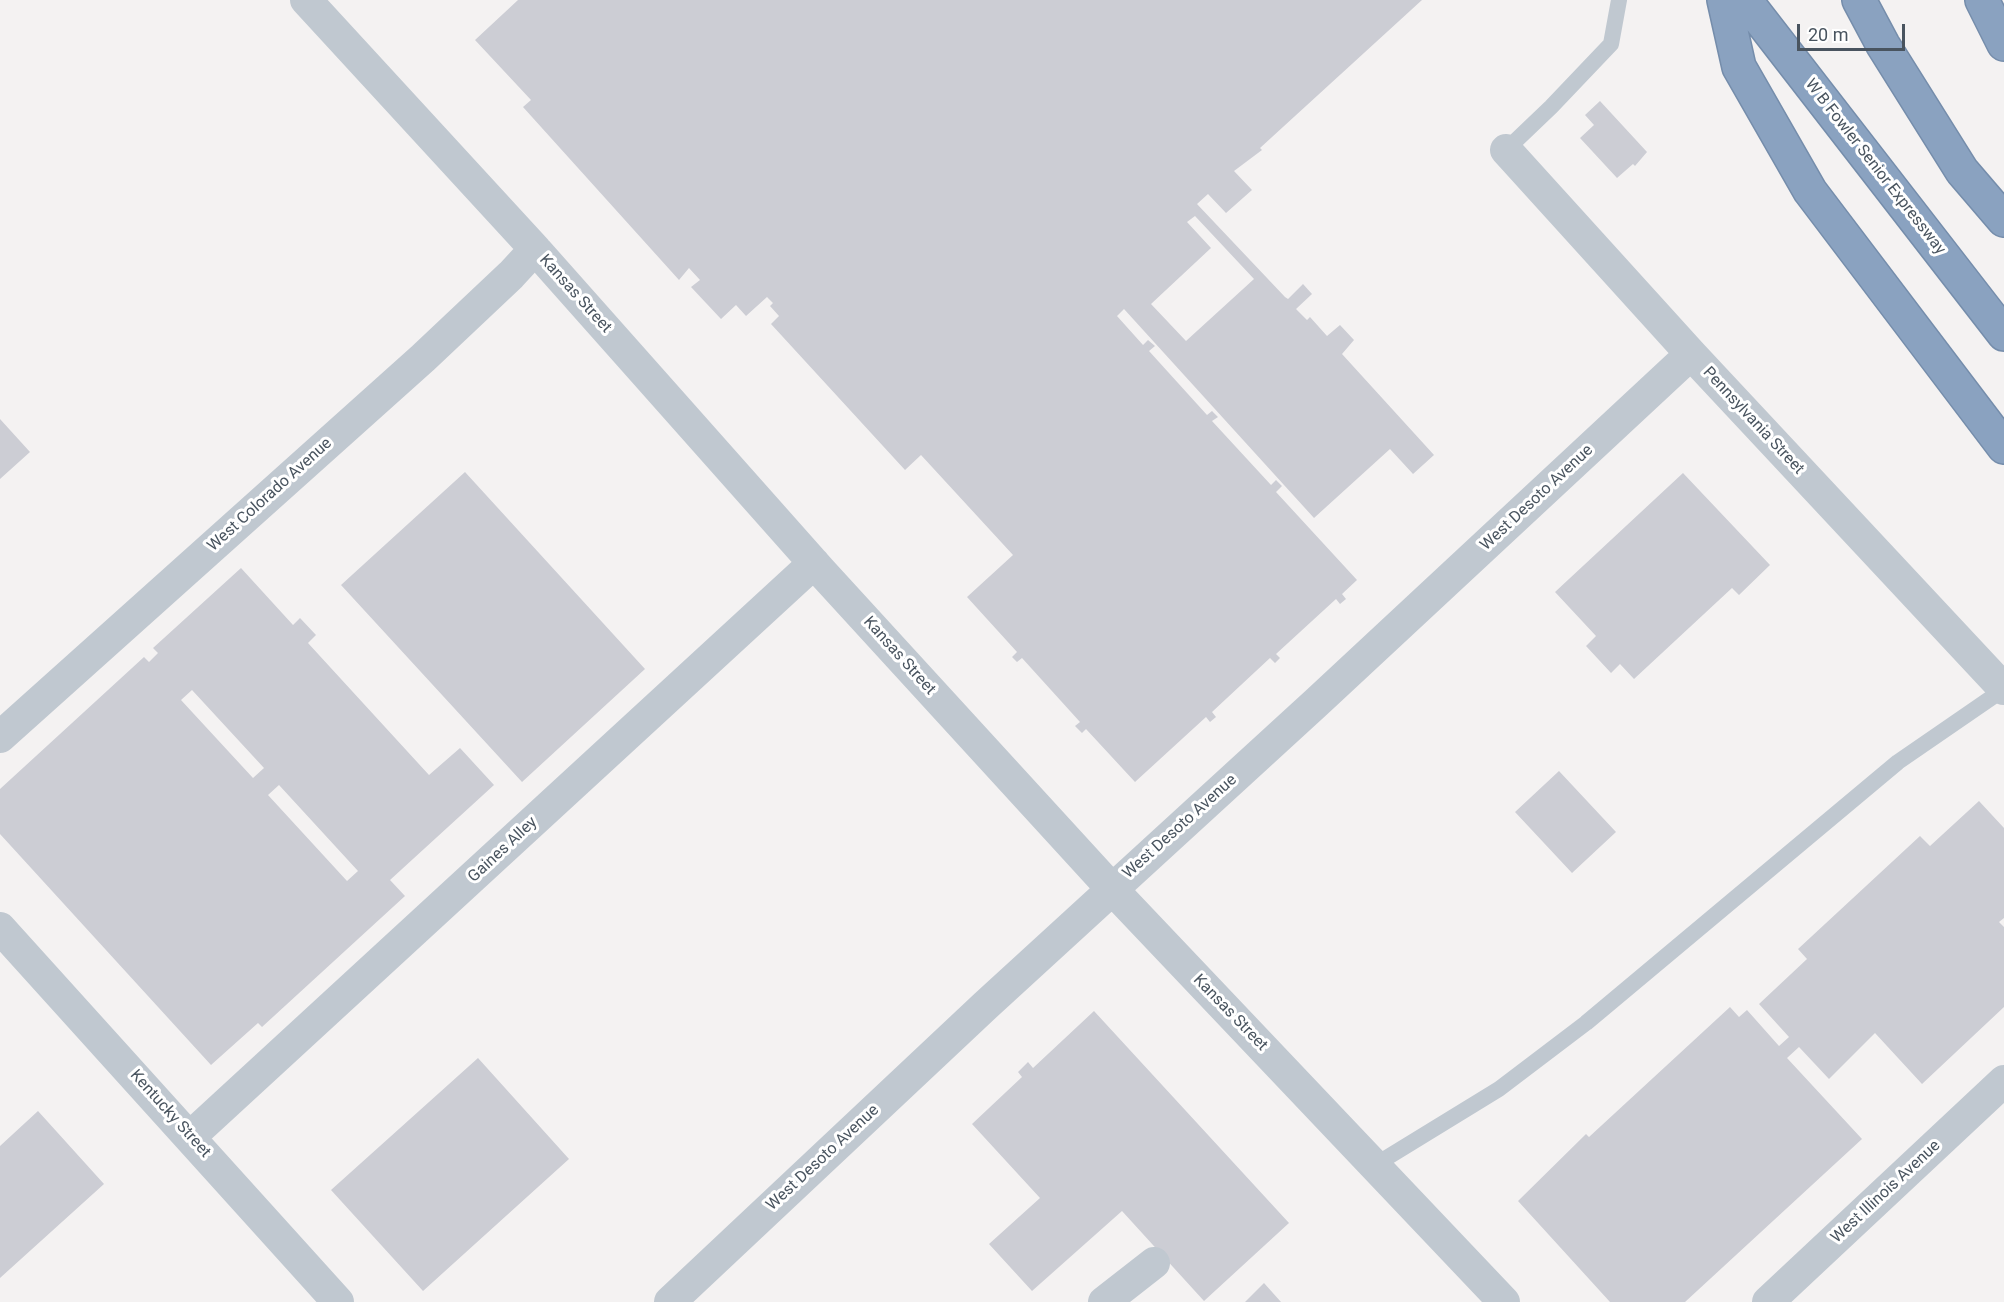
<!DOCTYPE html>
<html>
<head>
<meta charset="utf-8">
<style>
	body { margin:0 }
	#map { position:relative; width:2004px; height:1302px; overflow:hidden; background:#f4f2f2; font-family:Roboto,sans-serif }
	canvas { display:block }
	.scale { position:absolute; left:1797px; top:24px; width:108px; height:27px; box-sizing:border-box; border:3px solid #49545f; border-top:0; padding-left:8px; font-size:18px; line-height:21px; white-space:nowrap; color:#49545f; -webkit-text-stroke:4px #fff; paint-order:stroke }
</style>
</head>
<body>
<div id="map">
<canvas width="2004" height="1302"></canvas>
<div class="scale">20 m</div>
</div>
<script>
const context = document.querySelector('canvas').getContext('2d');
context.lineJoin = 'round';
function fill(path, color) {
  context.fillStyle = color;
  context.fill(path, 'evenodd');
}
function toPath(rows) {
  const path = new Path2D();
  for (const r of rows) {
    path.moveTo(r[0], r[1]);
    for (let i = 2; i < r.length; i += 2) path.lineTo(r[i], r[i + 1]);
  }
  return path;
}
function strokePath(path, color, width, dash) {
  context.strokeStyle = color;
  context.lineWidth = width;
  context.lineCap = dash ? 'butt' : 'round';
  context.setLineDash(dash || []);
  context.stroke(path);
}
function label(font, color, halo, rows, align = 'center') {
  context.font = font + ' Roboto,sans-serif';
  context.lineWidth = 6;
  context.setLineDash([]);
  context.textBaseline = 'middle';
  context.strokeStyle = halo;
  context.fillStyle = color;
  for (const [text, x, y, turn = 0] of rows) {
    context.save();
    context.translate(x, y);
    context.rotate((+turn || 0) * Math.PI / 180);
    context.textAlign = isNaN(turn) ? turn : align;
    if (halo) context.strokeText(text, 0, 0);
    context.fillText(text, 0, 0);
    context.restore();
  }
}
const building = toPath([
	[518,0,1422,0,1260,148,1262,150,1234,171,1252,190,1226,213,1208,194,1197,204,1285,297,1288,299,1303,284,1312,294,1296,309,1307,320,1310,317,1327,336,1340,325,1354,340,1342,354,1434,455,1413,474,1390,449,1314,518,1124,309,1117,316,1143,345,1148,340,1155,346,1149,351,1207,415,1212,411,1218,417,1212,421,1271,485,1276,480,1282,486,1276,492,1357,580,1342,594,1346,599,1340,604,1336,599,1276,654,1280,658,1275,663,1270,658,1212,712,1216,717,1210,722,1206,717,1135,782,1086,729,1082,733,1075,726,1080,722,1022,658,1017,662,1012,657,1017,652,967,597,1013,555,921,455,905,470,771,324,779,316,770,306,773,303,767,297,746,316,736,305,721,319,691,287,700,280,689,268,679,280,523,107,531,100,475,40],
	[1195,216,1254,279,1186,341,1151,304,1211,248,1187,222],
	[1600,101,1647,152,1635,166,1633,164,1617,178,1580,138,1594,125,1585,115],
	[0,419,30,452,0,479],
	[465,472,645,669,522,782,341,585],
	[1683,473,1770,565,1739,595,1732,588,1634,679,1620,664,1611,673,1586,646,1596,636,1555,592],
	[241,568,293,625,300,618,316,635,308,643,429,775,460,748,494,785,390,880,405,896,262,1027,258,1023,211,1065,0,834,0,789,144,657,149,662,158,653,153,648],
	[192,690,264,768,253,778,181,700],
	[279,785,358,871,347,881,268,795],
	[1559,771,1616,832,1572,873,1515,812],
	[1979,801,2004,828,2004,918,1999,922,2004,927,2004,1007,1922,1084,1875,1033,1829,1079,1799,1047,1787,1058,1862,1139,1685,1302,1610,1302,1518,1201,1586,1134,1589,1137,1730,1007,1739,1017,1747,1010,1779,1046,1789,1037,1759,1004,1807,959,1798,949,1920,836,1930,846],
	[1094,1011,1289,1223,1204,1301,1122,1211,1032,1291,989,1244,1040,1198,972,1124,1022,1077,1018,1072,1028,1062,1033,1068],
	[478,1058,569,1159,423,1291,331,1190],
	[38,1111,104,1184,0,1278,0,1146],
	[1264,1283,1281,1302,1245,1302]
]);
const service = toPath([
	[1506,150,1551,107,1611,44,1619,0],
	[1375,1165,1499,1089,1586,1023,1898,762,2004,689]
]);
const minor = toPath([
	[306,0,535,249,820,570,1112,889,1504,1302],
	[1506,150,1691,354,2004,689],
	[0,737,423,358,511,275,535,249],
	[0,928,338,1302],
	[191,1136,814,563],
	[670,1302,986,1005,1317,702,1691,354],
	[1104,1302,1154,1263],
	[1768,1302,2004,1081]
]);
const motorway = toPath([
	[1724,0,1739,67,1810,191,2004,447],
	[1745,0,2004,334],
	[1859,0,1883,45,1962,171,2004,220],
	[1982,0,2004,44]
]);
const streetNames = [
	["W B Fowler Senior Expressway",1875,167,52],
	["Kansas Street",575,294,48],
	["Pennsylvania Street",1753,421,47],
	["West Colorado Avenue",270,495,-42],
	["West Desoto Avenue",1537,498,-43],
	["Kansas Street",899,656,48],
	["West Desoto Avenue",1180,827,-42],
	["Gaines Alley",503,850,-43],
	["Kansas Street",1230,1013,46],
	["Kentucky Street",170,1114,48],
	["West Desoto Avenue",823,1158,-43],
	["West Illinois Avenue",1886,1192,-43]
];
fill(building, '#cccdd4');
strokePath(motorway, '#758dab', 36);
strokePath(service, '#c0c8d0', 16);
strokePath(minor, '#c0c8d0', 32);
strokePath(motorway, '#8aa2c0', 33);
label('16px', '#49545f', '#fff', streetNames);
</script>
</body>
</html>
